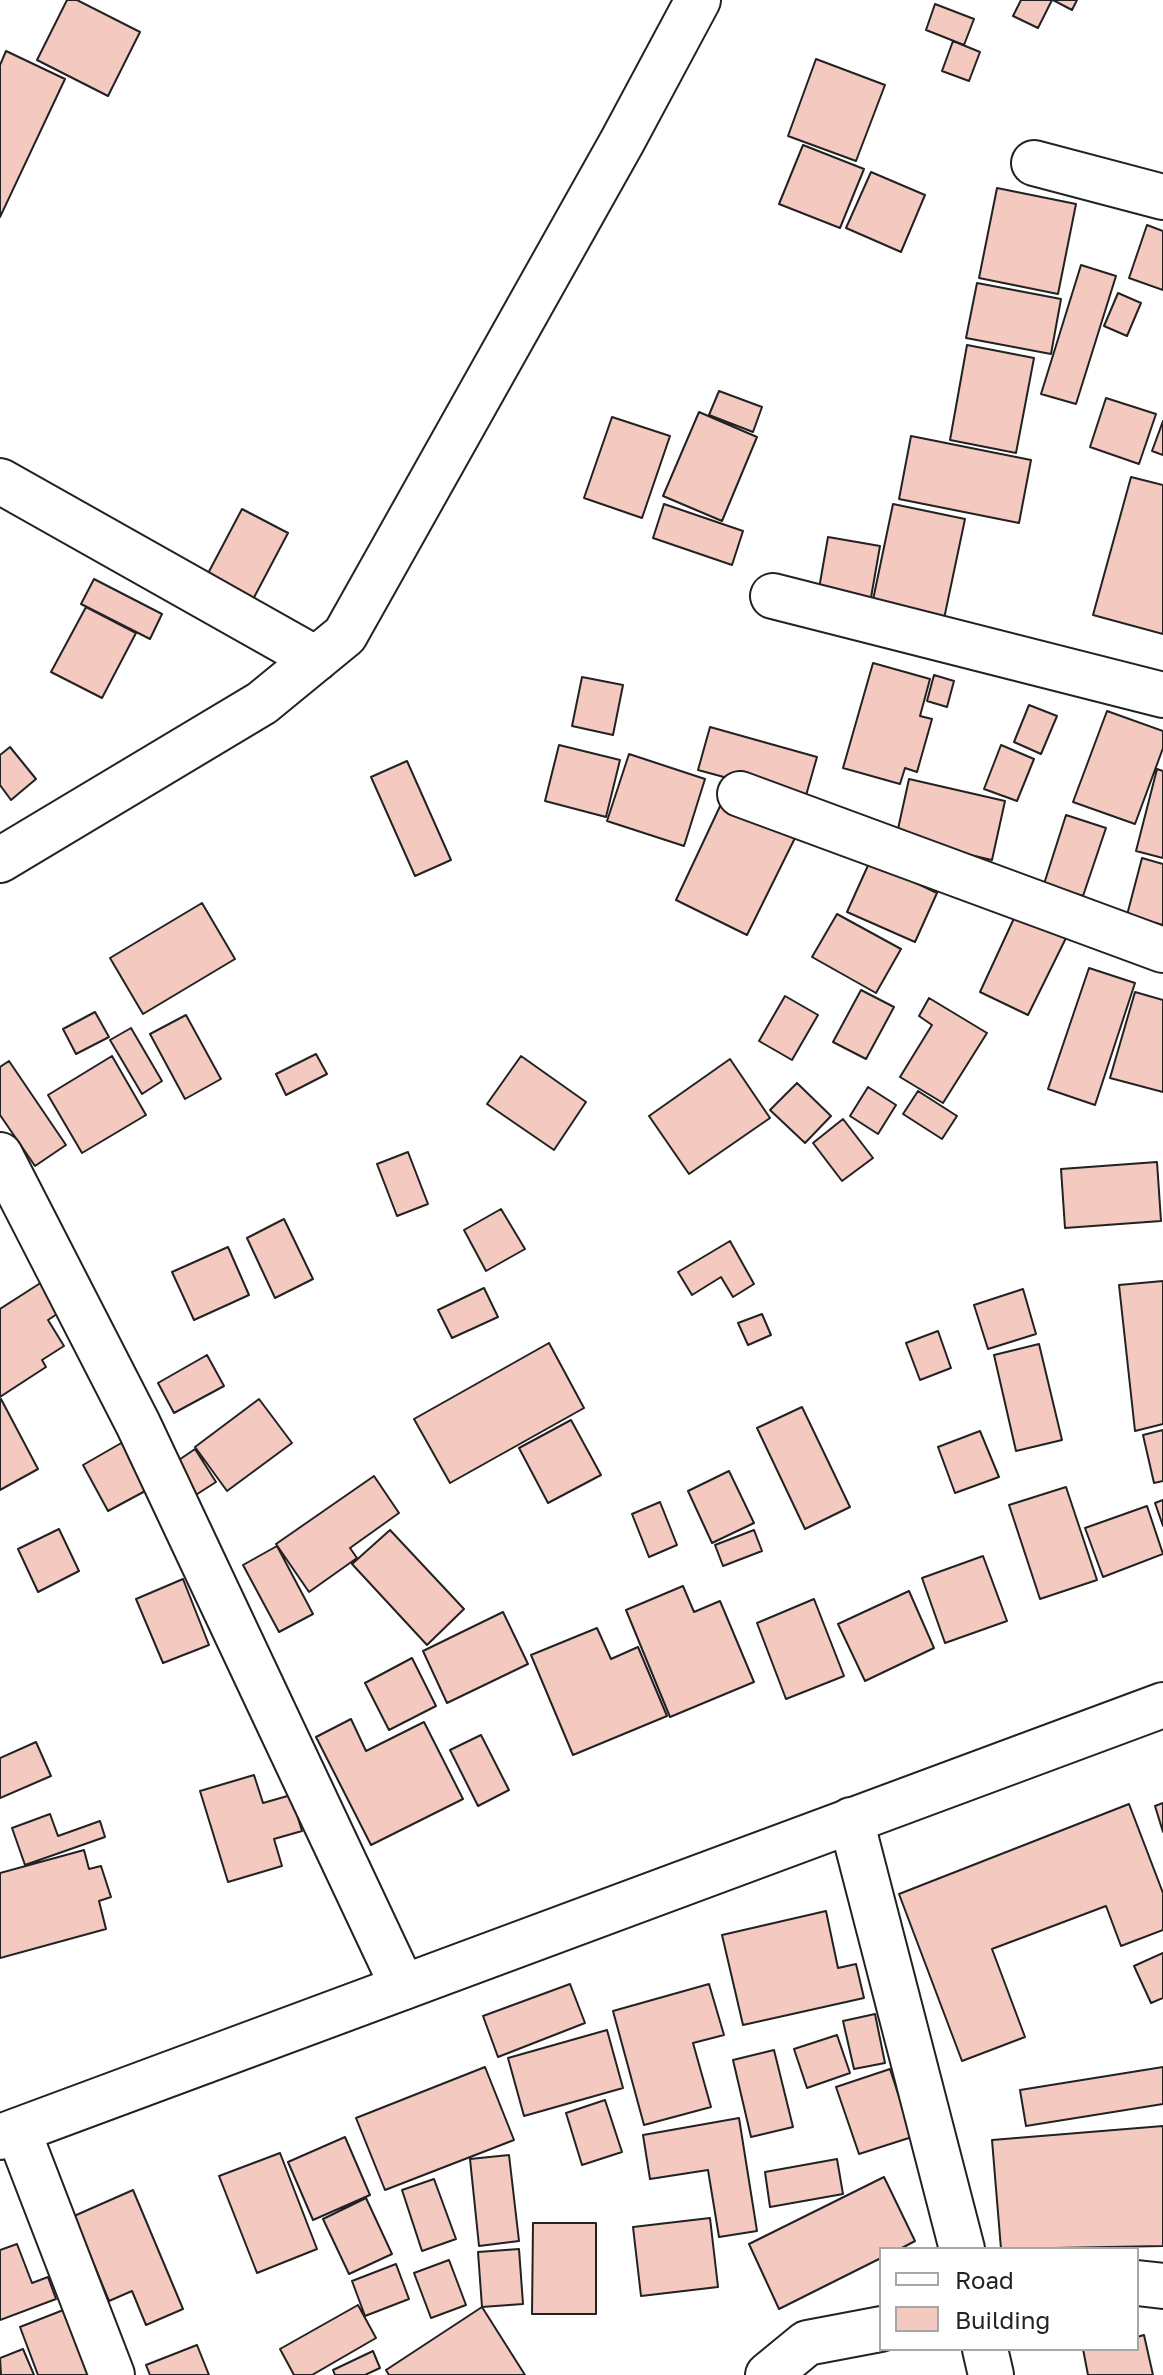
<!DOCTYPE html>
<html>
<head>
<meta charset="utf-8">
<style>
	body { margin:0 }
	#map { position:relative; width:1163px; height:2375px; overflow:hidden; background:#fff; font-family:"Golos Text",sans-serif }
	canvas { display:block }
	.legend { position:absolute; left:879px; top:2247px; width:260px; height:104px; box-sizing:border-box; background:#fff; border:2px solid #a7a7a7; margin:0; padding:10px 14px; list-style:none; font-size:24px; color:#222 }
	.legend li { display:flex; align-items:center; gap:16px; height:40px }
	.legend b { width:40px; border:2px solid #a7a7a7 }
</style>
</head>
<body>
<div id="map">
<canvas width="1163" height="2375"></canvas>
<ul class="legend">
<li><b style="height:10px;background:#fff"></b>Road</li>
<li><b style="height:22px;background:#f3c9c0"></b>Building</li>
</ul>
</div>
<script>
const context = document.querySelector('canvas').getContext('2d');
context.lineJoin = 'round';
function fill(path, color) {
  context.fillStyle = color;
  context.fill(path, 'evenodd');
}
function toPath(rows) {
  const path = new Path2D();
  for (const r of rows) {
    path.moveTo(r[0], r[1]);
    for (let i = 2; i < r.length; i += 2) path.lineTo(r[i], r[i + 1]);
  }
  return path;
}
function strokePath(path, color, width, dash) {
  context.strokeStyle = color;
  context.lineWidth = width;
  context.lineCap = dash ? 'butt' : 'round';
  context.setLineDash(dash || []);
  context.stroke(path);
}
const building = toPath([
	[67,0,77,0,140,32,108,96,37,60,67,0],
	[1021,0,1052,0,1038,28,1013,16,1021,0],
	[1053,0,1077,0,1072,10,1053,0],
	[935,4,974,19,964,45,926,30,935,4],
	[953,41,980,52,969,81,942,71,953,41],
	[6,51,65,79,0,217,0,65,6,51],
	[816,59,885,85,856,161,788,136,816,59],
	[803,145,864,169,840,228,779,204,803,145],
	[871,172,925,195,901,252,846,228,871,172],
	[997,188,1076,204,1058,294,979,278,997,188],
	[1147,225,1163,231,1163,290,1129,278,1147,225],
	[1081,265,1116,276,1076,404,1041,394,1081,265],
	[977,283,1061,299,1051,354,966,338,977,283],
	[1118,293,1141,303,1127,336,1104,326,1118,293],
	[967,345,1034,358,1016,453,950,440,967,345],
	[719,391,762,407,753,432,709,415,719,391],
	[1106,398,1156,414,1139,464,1090,447,1106,398],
	[699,412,757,437,722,521,663,496,699,412],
	[612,417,670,436,642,518,584,498,612,417],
	[1163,421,1163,455,1152,451,1163,421],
	[911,436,1031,460,1019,523,899,499,911,436],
	[1131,477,1163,485,1163,634,1093,615,1131,477],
	[664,504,743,531,732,565,653,538,664,504],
	[893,504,965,519,941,633,869,619,893,504],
	[242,509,288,533,250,605,204,581,242,509],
	[828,537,880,546,869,609,817,600,828,537],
	[94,579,162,614,150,639,81,604,94,579],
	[86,607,136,633,102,698,51,672,86,607],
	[873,663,930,679,920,716,932,719,917,772,905,768,900,784,843,768,873,663],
	[934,675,954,681,947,707,927,701,934,675],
	[582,677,623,685,613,735,572,726,582,677],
	[1029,705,1057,716,1041,754,1014,742,1029,705],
	[1107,711,1163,731,1163,748,1135,824,1073,802,1107,711],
	[710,727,817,757,805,799,698,770,710,727],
	[559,745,620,760,606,817,545,801,559,745],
	[1001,745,1034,759,1017,801,984,789,1001,745],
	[10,747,36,779,11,800,0,785,0,755,10,747],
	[629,754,705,779,684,846,607,821,629,754],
	[407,761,451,860,415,876,371,777,407,761],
	[1157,769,1163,771,1163,858,1136,851,1157,769],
	[909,779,1005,801,992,860,896,838,909,779],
	[722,802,795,838,747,935,676,900,722,802],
	[1066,815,1106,828,1083,896,1044,884,1066,815],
	[1142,858,1163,864,1163,925,1127,915,1142,858],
	[870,861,937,893,915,942,847,912,870,861],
	[202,903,235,959,143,1014,110,958,202,903],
	[837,914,901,949,876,993,812,957,837,914],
	[1016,914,1066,938,1028,1015,980,992,1016,914],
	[1089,968,1135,983,1095,1105,1048,1089,1089,968],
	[861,990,894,1007,866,1059,833,1042,861,990],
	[1135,992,1163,1000,1163,1092,1110,1078,1135,992],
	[785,996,818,1015,792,1060,759,1041,785,996],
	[929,998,987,1033,943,1103,900,1077,932,1025,919,1016,929,998],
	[95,1012,109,1037,76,1054,63,1029,95,1012],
	[186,1015,221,1079,185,1099,150,1034,186,1015],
	[131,1028,162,1081,142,1094,110,1040,131,1028],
	[316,1054,327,1074,286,1095,276,1074,316,1054],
	[112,1056,146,1115,82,1153,48,1095,112,1056],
	[521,1056,586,1102,554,1150,487,1104,521,1056],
	[730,1059,770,1118,689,1174,649,1116,730,1059],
	[9,1061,66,1145,35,1166,0,1115,0,1067,9,1061],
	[797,1083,831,1116,805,1143,770,1110,797,1083],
	[868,1087,896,1105,878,1134,850,1116,868,1087],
	[918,1091,957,1116,942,1139,903,1114,918,1091],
	[843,1119,873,1158,842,1181,813,1143,843,1119],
	[408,1152,428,1204,397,1216,377,1164,408,1152],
	[1157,1162,1161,1221,1065,1228,1061,1169,1157,1162],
	[501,1209,525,1249,486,1271,464,1230,501,1209],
	[284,1219,313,1279,275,1298,247,1238,284,1219],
	[730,1241,754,1284,733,1297,721,1277,692,1295,678,1272,730,1241],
	[228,1247,249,1295,194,1320,172,1272,228,1247],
	[1163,1281,1163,1424,1135,1431,1119,1285,1163,1281],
	[42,1282,60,1312,48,1320,64,1346,42,1360,46,1367,0,1397,0,1309,42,1282],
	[484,1288,498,1317,452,1338,438,1310,484,1288],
	[1023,1289,1036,1334,988,1349,974,1305,1023,1289],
	[762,1314,771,1335,748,1345,738,1323,762,1314],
	[938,1331,951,1368,920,1380,906,1343,938,1331],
	[549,1343,584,1408,450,1483,414,1419,549,1343],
	[1039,1344,1062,1440,1016,1451,994,1355,1039,1344],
	[207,1355,224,1386,174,1413,158,1383,207,1355],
	[1,1399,38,1469,0,1490,0,1400,1,1399],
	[259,1399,292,1443,227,1491,195,1447,259,1399],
	[802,1407,850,1507,805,1529,757,1428,802,1407],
	[571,1420,601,1475,548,1503,519,1448,571,1420],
	[1163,1430,1163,1481,1154,1483,1143,1435,1163,1430],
	[980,1431,999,1477,955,1493,938,1447,980,1431],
	[123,1442,149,1489,108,1511,83,1465,123,1442],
	[195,1449,216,1482,191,1498,170,1466,195,1449],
	[729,1471,754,1523,712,1543,688,1491,729,1471],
	[374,1476,399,1513,350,1548,357,1558,309,1592,276,1544,374,1476],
	[1066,1487,1097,1580,1040,1599,1009,1505,1066,1487],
	[1163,1500,1163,1526,1155,1503,1163,1500],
	[660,1502,677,1545,649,1557,632,1514,660,1502],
	[1147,1506,1163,1554,1103,1577,1085,1528,1147,1506],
	[59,1529,79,1571,38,1592,18,1549,59,1529],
	[390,1530,464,1609,427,1645,352,1564,390,1530],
	[754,1530,762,1551,723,1566,715,1545,754,1530],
	[277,1546,313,1614,279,1632,243,1565,277,1546],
	[983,1556,1007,1621,945,1643,922,1578,983,1556],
	[183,1579,209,1645,163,1663,136,1599,183,1579],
	[683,1586,694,1612,720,1601,754,1682,670,1717,626,1610,683,1586],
	[909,1591,934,1648,865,1681,838,1624,909,1591],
	[814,1599,844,1676,786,1699,757,1623,814,1599],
	[503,1612,528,1664,447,1703,423,1651,503,1612],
	[597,1628,611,1659,638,1647,667,1716,573,1755,531,1655,597,1628],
	[412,1658,436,1706,389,1730,365,1683,412,1658],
	[351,1719,366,1751,424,1722,463,1799,371,1845,316,1737,351,1719],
	[481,1735,509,1790,478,1806,450,1750,481,1735],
	[36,1742,51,1776,0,1798,0,1758,36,1742],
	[254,1775,263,1803,291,1795,302,1831,274,1839,282,1866,228,1882,200,1791,254,1775],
	[1163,1803,1163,1832,1155,1806,1163,1803],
	[1129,1804,1163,1893,1163,1930,1121,1946,1106,1906,992,1949,1025,2037,962,2061,899,1894,1129,1804],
	[50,1814,58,1836,100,1821,105,1837,25,1865,12,1828,50,1814],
	[84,1850,89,1869,101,1866,111,1897,99,1901,106,1929,0,1958,0,1873,84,1850],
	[826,1911,838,1968,856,1964,864,1998,743,2025,722,1935,826,1911],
	[1163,1953,1163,1998,1151,2003,1134,1966,1163,1953],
	[570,1984,585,2023,498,2057,483,2016,570,1984],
	[709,1984,724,2035,693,2043,711,2107,644,2125,613,2011,709,1984],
	[875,2014,885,2063,854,2069,843,2021,875,2014],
	[607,2030,623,2088,524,2116,508,2058,607,2030],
	[837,2035,850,2073,807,2088,794,2049,837,2035],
	[774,2050,793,2127,751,2137,733,2060,774,2050],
	[485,2067,514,2140,385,2190,356,2118,485,2067],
	[1163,2067,1163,2104,1026,2126,1020,2090,1163,2067],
	[890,2069,912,2137,859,2154,836,2087,890,2069],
	[605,2100,622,2152,582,2165,566,2113,605,2100],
	[739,2118,757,2231,719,2237,708,2170,650,2179,643,2135,739,2118],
	[1163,2126,1163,2246,1001,2249,992,2140,1163,2126],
	[345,2137,370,2195,313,2220,288,2162,345,2137],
	[280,2153,317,2249,257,2273,219,2176,280,2153],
	[509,2155,519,2241,479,2246,470,2159,509,2155],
	[837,2159,843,2194,770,2207,765,2172,837,2159],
	[884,2177,915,2241,900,2249,881,2249,881,2258,779,2309,749,2244,884,2177],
	[434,2179,456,2239,422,2251,402,2190,434,2179],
	[133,2190,183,2309,146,2325,132,2291,109,2301,74,2216,133,2190],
	[366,2198,392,2254,349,2274,323,2219,366,2198],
	[710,2218,718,2287,641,2296,633,2227,710,2218],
	[533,2223,596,2223,596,2314,532,2314,533,2223],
	[17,2244,32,2283,48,2277,56,2299,0,2320,0,2250,17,2244],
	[519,2249,523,2304,482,2307,478,2252,519,2249],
	[449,2260,466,2305,431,2318,414,2273,449,2260],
	[396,2264,409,2299,365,2316,352,2281,396,2264],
	[358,2305,376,2338,312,2375,294,2375,280,2349,358,2305],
	[71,2307,97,2375,38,2375,20,2327,71,2307],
	[482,2307,525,2375,389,2375,386,2370,482,2307],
	[1144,2335,1153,2375,1088,2375,1083,2349,1137,2349,1137,2337,1144,2335],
	[197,2345,209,2375,150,2375,146,2365,197,2345],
	[23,2349,34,2375,1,2375,0,2358,23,2349],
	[373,2351,380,2368,365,2375,335,2375,333,2370,373,2351]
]);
const minor = toPath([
	[1034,163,1163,197],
	[0,481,316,659],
	[773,596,1163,695],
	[740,794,1163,950],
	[0,860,262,703,345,635,623,140,698,0],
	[0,1155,138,1424,403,1987],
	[851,1820,962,2249],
	[18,2131,112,2375],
	[1137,2283,1163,2286],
	[985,2349,991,2375],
	[768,2375,807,2343,881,2329]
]);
const highway = toPath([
	[0,2137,1163,1705]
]);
fill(building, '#f3c9c0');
strokePath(building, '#222', 2);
strokePath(minor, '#222', 48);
strokePath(highway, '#222', 48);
strokePath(minor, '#fff', 44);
strokePath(highway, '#fff', 44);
</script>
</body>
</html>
